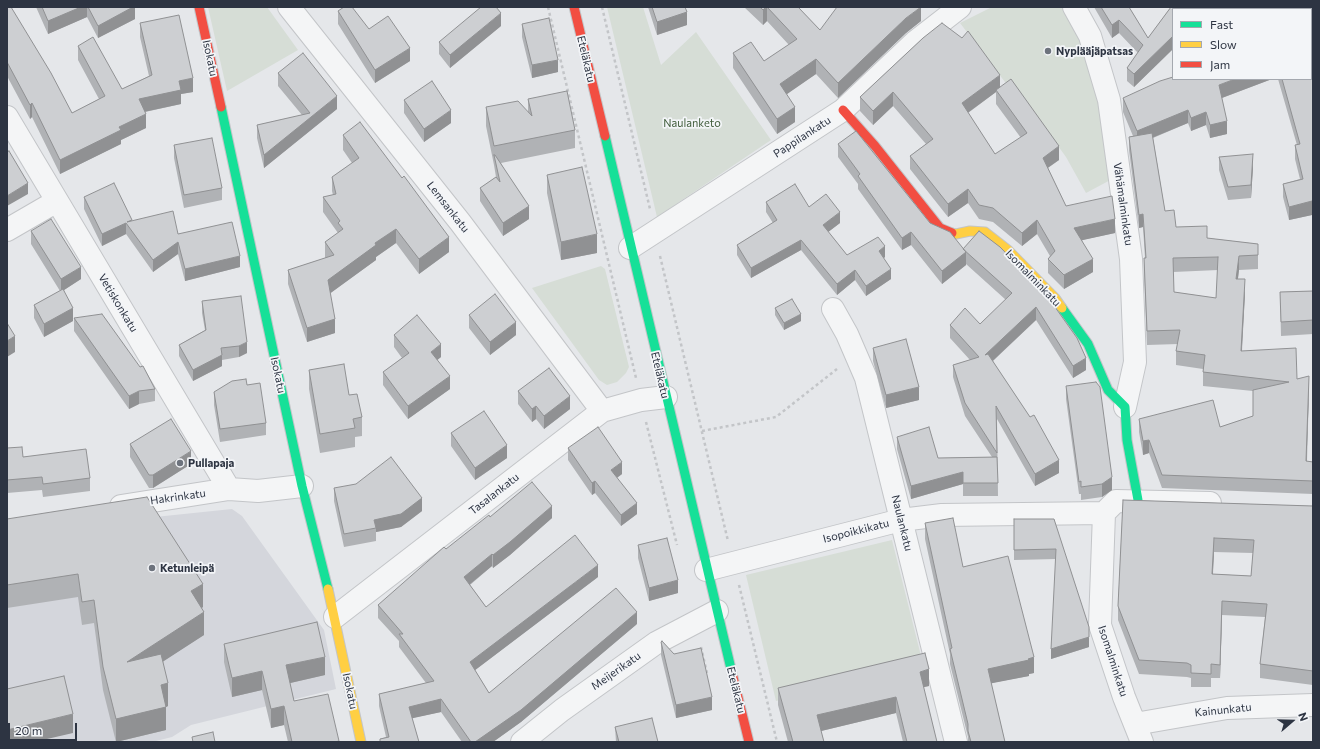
<!DOCTYPE html>
<html>
<head>
<meta charset="utf-8">
<style>
	body { margin:0 }
	#map { position:relative; width:1320px; height:749px; overflow:hidden; background:#e5e7ea; font-family:Commissioner,sans-serif }
	canvas { display:block }
	.frame { position:absolute; inset:0; border:8px solid #2d3442; pointer-events:none }
	.legend { position:absolute; left:1172px; top:8px; width:140px; height:72px; box-sizing:border-box; background:#f3f5f8; border:1px solid #a4a8af; margin:0; padding:5px 7px; list-style:none; font-size:12px; color:#2d3442 }
	.legend li { display:flex; align-items:center; gap:8px; height:20px }
	.legend b { width:20px; border:1px solid #a4a8af }
	.north { position:absolute; left:1272px; top:701px; width:40px; height:40px; -webkit-text-stroke:3px #f3f5f8; paint-order:stroke; rotate:70deg; font-size:11px; font-weight:700; line-height:16px; text-align:center; color:#2d3442 }
	.north::after { content:''; display:block; margin:auto; width:14px; height:18px; background:#2d3442; clip-path:polygon(50% 0,100% 100%,50% 72%,0 100%) }
	.scale { position:absolute; left:8px; top:723px; width:69px; height:18px; box-sizing:border-box; border:2px solid #2d3442; border-top:0; padding-left:5px; font-size:12px; line-height:14px; white-space:nowrap; color:#2d3442; -webkit-text-stroke:3px #f3f5f8; paint-order:stroke }
</style>
</head>
<body>
<div id="map">
<canvas width="1320" height="749"></canvas>
<div class="frame"></div>
<ul class="legend">
<li><b style="height:5px;background:#16e098"></b>Fast</li>
<li><b style="height:5px;background:#ffcf43"></b>Slow</li>
<li><b style="height:5px;background:#f24e42"></b>Jam</li>
</ul>
<div class="north">N</div>
<div class="scale">20 m</div>
</div>
<script>
const context = document.querySelector('canvas').getContext('2d');
context.lineJoin = 'round';
function fill(path, color) {
  context.fillStyle = color;
  context.fill(path, 'evenodd');
}
function toPath(rows) {
  const path = new Path2D();
  for (const r of rows) {
    path.moveTo(r[0], r[1]);
    for (let i = 2; i < r.length; i += 2) path.lineTo(r[i], r[i + 1]);
  }
  return path;
}
function strokePath(path, color, width, dash) {
  context.strokeStyle = color;
  context.lineWidth = width;
  context.lineCap = dash ? 'butt' : 'round';
  context.setLineDash(dash || []);
  context.stroke(path);
}
function label(font, color, halo, rows, align = 'center') {
  context.font = font + ' Commissioner,sans-serif';
  context.lineWidth = 3.5;
  context.setLineDash([]);
  context.textBaseline = 'middle';
  context.strokeStyle = halo;
  context.fillStyle = color;
  for (const [text, x, y, turn = 0] of rows) {
    context.save();
    context.translate(x, y);
    context.rotate((+turn || 0) * Math.PI / 180);
    context.textAlign = isNaN(turn) ? turn : align;
    if (halo) context.strokeText(text, 0, 0);
    context.fillText(text, 0, 0);
    context.restore();
  }
}
const built = toPath([
	[232,509,242,516,324,630,336,689,191,725,172,737,152,742,7,742,7,537,155,517]
]);
const green = toPath([
	[208,7,267,7,298,50,227,91],
	[607,7,643,7,661,65,696,32,771,140,657,217],
	[992,7,1064,7,1091,50,1116,177,1086,193,1066,157,1016,88,1005,82,960,23],
	[601,266,605,269,629,367,626,373,617,382,607,385,599,380,532,288],
	[892,540,923,664,776,701,746,575]
]);
const path = toPath([
	[548,7,636,378],
	[602,7,650,209],
	[660,256,728,541],
	[646,422,677,545],
	[702,431,776,417,837,369],
	[739,585,777,742],
	[701,647,707,673]
]);
const street = toPath([
	[289,7,460,222,602,411],
	[1074,7,1090,36,1109,100,1131,259,1135,362,1125,407],
	[1266,7,1269,9],
	[1311,58,1313,61],
	[7,117,229,489],
	[7,230,57,201],
	[630,248,843,110,915,42,960,7],
	[833,309,847,334,866,378,956,742],
	[121,506,229,489,258,491,302,486],
	[706,570,901,520,942,515,1104,513],
	[335,617,602,411,641,400,666,397],
	[1135,724,1227,708,1313,705],
	[522,742,562,710,656,643,717,611],
	[1142,742,1124,697,1100,625,1104,513,1116,501,1210,503]
]);
const fast = toPath([
	[221,107,302,486,328,589],
	[605,136,732,673],
	[1062,308,1088,344,1108,390,1125,407,1127,440,1138,500]
]);
const slow = toPath([
	[952,233,956,234,970,231,985,232,1008,250,1055,298,1062,308],
	[328,589,361,742]
]);
const jam = toPath([
	[199,7,221,107],
	[574,7,605,136],
	[843,110,875,146,940,228,952,233],
	[732,673,749,742]
]);
const wall = toPath([
	[7,7,72,113,99,99,78,60,78,46,122,89,149,76,140,37,140,23,193,92,181,94,181,104,145,112,146,128,121,140,121,144,60,174,32,117,30,119,7,76],
	[36,7,135,7,135,19,98,38,87,17,48,34],
	[648,7,685,7,687,25,657,35],
	[744,7,798,7,820,30,921,21,906,33,838,98,816,74,786,94,795,122,777,134,733,68,733,53,764,61,789,45,767,21,763,25],
	[1094,7,1129,7,1148,38,1171,7,1235,7,1233,9,1173,9,1173,49,1134,87,1127,81,1127,68,1138,53,1119,33,1112,38],
	[1291,7,1313,7,1313,43,1311,39,1311,9,1292,9],
	[338,11,369,29,410,61,375,83,338,24],
	[522,24,558,72,532,78,522,37],
	[501,26,450,68,439,54,439,42],
	[923,38,1000,87,1059,160,1048,168,1066,206,1115,233,1082,240,1093,272,1064,289,1048,273,1048,259,1050,256,1037,234,1022,246,993,222,979,219,968,203,948,217,910,169,910,156,926,144,893,106,873,125,860,111,860,97],
	[996,92,996,104,1021,138,995,154,968,113],
	[1313,68,1313,220,1312,215,1289,220,1283,197,1283,184,1300,179,1295,159,1295,145,1297,145,1278,79,1311,79],
	[278,73,337,109,264,168,257,138,257,125,302,115,278,86],
	[1272,79,1222,98,1227,134,1210,138,1206,125,1191,131,1188,123,1153,138,1165,211,1176,227,1207,238,1258,244,1258,269,1239,270,1238,279,1245,293,1242,351,1297,379,1309,390,1307,461,1313,462,1313,494,1162,488,1149,453,1143,455,1139,432,1139,419,1220,427,1253,416,1253,391,1203,386,1203,369,1176,365,1176,351,1178,344,1147,345,1144,271,1144,258,1145,258,1143,227,1139,228,1129,150,1129,137,1133,136,1123,112,1123,98],
	[1218,270,1216,298,1174,292,1173,272],
	[528,99,575,130,575,148,501,163,529,219,503,236,480,201,480,188,496,177,494,165,486,126,486,107,528,112],
	[404,100,451,123,424,142,404,113],
	[343,135,449,252,419,274,396,243,376,257,376,260,330,293,335,333,307,342,288,284,288,270,325,258,325,242,338,233,323,212,323,197,333,195,332,191,332,177,352,163,343,150],
	[838,144,930,223,964,249,979,231,1086,370,1073,378,1036,320,993,361,1059,473,1035,486,997,419,998,496,963,496,963,484,911,499,897,449,897,437,938,458,992,457,965,416,953,377,953,365,970,360,950,338,950,325,980,324,1006,300,966,264,966,265,942,284,911,245,902,250,858,189,858,184,838,157],
	[174,145,222,188,222,200,184,208,174,158],
	[1219,157,1253,167,1251,198,1228,200,1219,170],
	[547,175,597,253,561,260,547,193],
	[84,197,132,221,178,234,240,267,185,281,178,254,153,272,126,234,102,246,84,209],
	[766,202,809,207,840,223,828,232,847,255,885,257,884,258,891,279,866,296,855,280,837,295,801,250,751,278,737,255,737,245,773,223,766,212],
	[31,231,81,279,64,290,73,321,44,337,34,318,34,305,60,291,31,244],
	[1313,291,1313,334,1281,336,1280,292],
	[202,301,247,353,239,357,222,360,222,366,193,381,179,356,179,345,205,330,202,313],
	[775,308,801,321,784,330,775,315],
	[469,315,516,335,490,355,469,328],
	[74,318,155,389,155,401,139,404,129,409,74,331],
	[394,335,441,357,437,360,450,389,408,419,383,385,383,372,402,358,394,347],
	[873,348,919,400,886,408,873,361],
	[309,370,349,395,362,417,362,436,355,437,355,447,320,453,309,389],
	[247,385,266,423,266,435,220,442,214,405,214,392],
	[1066,386,1112,490,1102,497,1081,500,1081,494,1079,494,1066,399],
	[518,391,570,409,544,429,536,419,532,422,518,404],
	[451,433,507,458,475,480,451,446],
	[130,444,191,464,153,488,149,488,130,457],
	[7,448,23,457,90,478,90,491,43,497,42,490,7,493],
	[568,448,622,474,617,478,637,514,621,526,595,493,592,495,568,460],
	[334,488,422,511,401,527,376,532,376,541,344,547,334,501],
	[1123,500,1313,506,1313,685,1260,678,1260,664,1265,617,1222,615,1220,678,1211,678,1211,687,1191,687,1191,678,1187,677,1139,674,1118,620,1118,606],
	[1214,552,1253,553,1251,576,1213,574],
	[490,517,552,518,510,555,493,568,492,566,470,585,486,607,598,577,475,670,489,693,637,624,521,722,493,742,462,742,441,712,412,718,419,742,380,742,380,739,386,737,379,706,379,694,426,683,399,647,399,641,378,618,378,605,446,549],
	[7,519,203,607,202,608,204,635,163,661,168,706,166,707,166,730,116,742,103,690,94,623,82,625,78,597,7,608],
	[1014,519,1054,519,1089,647,1051,659,1056,559,1014,560],
	[925,523,963,567,1034,673,1029,674,1029,676,991,683,1005,742,968,742,968,737,950,664,950,654,925,539],
	[638,545,678,593,649,601,638,558],
	[661,642,674,654,712,710,676,718,661,655],
	[224,644,325,675,290,683,294,701,339,742,288,742,284,725,271,728,262,690,232,697,224,662],
	[929,686,923,687,937,742,903,742,896,713,821,731,824,742,788,742,778,705,778,688],
	[615,727,658,742,616,742]
]);
const shadedWall = toPath([
	[81,7,87,7,87,17,48,34,48,21],
	[133,7,135,7,135,19,98,38,98,26],
	[767,7,767,21,763,25,763,10],
	[921,7,921,21,906,33,838,98,838,83,906,18],
	[1201,7,1209,7,1209,9,1200,9],
	[1226,7,1235,7,1233,9,1224,9],
	[687,12,687,25,657,35,657,22],
	[501,13,501,26,450,68,450,55],
	[1119,20,1119,33,1112,38,1112,25],
	[1173,36,1173,49,1134,87,1134,74],
	[410,48,410,61,375,83,375,70],
	[816,59,816,74,780,99,780,84],
	[558,60,558,72,532,78,532,65],
	[1000,75,1000,89,996,90,996,92,962,117,962,103],
	[193,78,193,92,181,94,181,104,139,113,139,99,179,81],
	[1235,79,1272,79,1219,99,1219,85],
	[893,92,893,106,873,125,873,111],
	[337,96,337,109,264,168,264,155],
	[32,103,32,117,30,119,30,105],
	[795,107,795,122,777,134,777,119],
	[451,110,451,123,424,142,424,129],
	[1188,110,1188,123,1137,144,1137,131],
	[1206,112,1206,125,1191,131,1191,118],
	[146,114,146,128,121,140,121,144,60,174,60,160,119,127],
	[1227,121,1227,134,1210,138,1210,125],
	[1059,146,1059,160,1043,171,1043,158],
	[1253,154,1253,167,1251,198,1251,185],
	[28,183,28,194,7,206,7,196],
	[968,189,968,203,948,217,948,204],
	[1312,201,1312,215,1289,220,1289,207],
	[529,206,529,219,503,236,503,223],
	[840,212,840,223,823,236,823,225],
	[1143,214,1143,227,1139,228,1139,215],
	[1115,219,1115,233,1074,242,1074,228],
	[1037,220,1037,234,1022,246,1022,233],
	[126,223,126,234,102,246,102,234],
	[396,229,396,243,376,257,376,260,328,295,328,280,375,243],
	[911,232,911,245,902,250,902,238],
	[597,234,597,253,561,260,561,242],
	[449,237,449,252,419,274,419,259],
	[801,240,801,250,751,278,751,268],
	[178,242,178,254,153,272,153,260],
	[885,246,885,257,879,262,879,251],
	[966,252,966,265,942,284,942,271],
	[240,256,240,267,185,281,185,269],
	[1239,256,1239,270,1236,292,1236,279],
	[1093,259,1093,272,1064,289,1064,275],
	[81,267,81,279,61,292,61,279],
	[891,269,891,279,866,296,866,286],
	[855,270,855,280,837,295,837,284],
	[1245,279,1245,293,1241,364,1241,351],
	[1036,307,1036,320,985,368,985,355],
	[73,308,73,321,44,337,44,324],
	[801,314,801,321,784,330,784,323],
	[335,319,335,333,307,342,307,328],
	[516,322,516,335,490,355,490,342],
	[15,336,15,352,7,357,7,341],
	[247,342,247,353,239,357,239,346],
	[441,344,441,357,431,365,431,352],
	[222,355,222,366,193,381,193,370],
	[1086,358,1086,370,1073,378,1073,366],
	[450,376,450,389,408,419,408,406],
	[1309,376,1309,390,1306,475,1306,461],
	[919,387,919,400,886,408,886,395],
	[139,391,139,404,129,409,129,396],
	[570,396,570,409,544,429,544,416],
	[536,406,536,419,532,422,532,409],
	[1149,440,1149,453,1143,455,1143,441],
	[507,445,507,458,475,480,475,468],
	[191,451,191,464,153,488,153,475],
	[1059,460,1059,473,1035,486,1035,474],
	[622,462,622,474,611,482,611,470],
	[963,472,963,484,911,499,911,486],
	[1112,477,1112,490,1102,497,1102,484],
	[595,481,595,493,592,495,592,483],
	[422,498,422,511,401,527,376,532,376,528,374,520],
	[637,503,637,514,621,526,621,515],
	[552,506,552,518,510,555,493,568,493,555],
	[1214,538,1214,552,1212,588,1212,574],
	[492,554,492,566,464,589,464,577],
	[598,565,598,577,470,674,470,662],
	[678,580,678,593,649,601,649,588],
	[203,584,203,607,191,614,191,591],
	[1222,601,1222,615,1220,678,1220,665],
	[204,612,204,635,127,685,127,662],
	[637,612,637,624,521,722,493,742,475,742],
	[1089,637,1089,647,1051,659,1051,649],
	[325,657,325,675,286,684,286,665],
	[1034,657,1034,673,1029,674,1029,676,988,684,988,669],
	[929,669,929,686,920,688,920,672],
	[262,671,262,690,232,697,232,678],
	[168,683,168,706,166,707,166,730,116,742,116,719,161,685],
	[712,697,712,710,676,718,676,705],
	[896,697,896,713,817,732,817,715],
	[441,699,441,712,409,719,409,707],
	[284,706,284,725,271,728,271,709],
	[73,714,73,733,34,742,7,742,7,730]
]);
const building = toPath([
	[7,7,11,7,51,73,72,113,105,96,78,46,93,37,122,89,152,75,140,23,179,15,193,78,179,81,181,90,139,99,146,114,119,127,121,130,60,160,32,103,30,105,7,62,7,7],
	[42,7,81,7,48,21,42,7],
	[88,7,133,7,98,26,88,7],
	[344,7,352,7,369,29,388,16,410,48,375,70,338,11,344,7],
	[481,7,496,7,501,13,450,55,439,42,481,7],
	[652,7,685,7,687,12,657,22,652,7],
	[760,7,766,7,763,10,760,7],
	[767,7,798,7,820,30,837,7,921,7,906,18,838,83,816,59,780,84,795,107,777,119,733,53,751,42,764,61,797,39,767,7],
	[1101,7,1129,7,1148,38,1171,7,1201,7,1200,9,1173,9,1173,36,1134,74,1127,68,1143,45,1119,20,1112,25,1101,7],
	[1220,7,1226,7,1224,9,1223,9,1220,7],
	[1254,7,1261,7,1263,9,1250,9,1254,7],
	[1302,7,1313,7,1313,24,1311,21,1311,9,1304,9,1302,7],
	[549,18,558,60,532,65,522,24,549,18],
	[942,23,962,38,968,31,1000,75,962,103,995,154,1027,133,996,90,1011,79,1059,146,1043,158,1066,206,1112,196,1115,219,1074,228,1093,259,1064,275,1048,259,1055,251,1037,220,1022,233,993,208,979,205,968,189,948,204,910,156,933,139,893,92,873,111,860,97,923,38,942,23],
	[303,53,337,96,264,155,257,125,310,113,278,73,303,53],
	[1311,68,1313,68,1313,206,1312,201,1289,207,1283,184,1303,179,1295,145,1300,144,1282,79,1311,79,1311,68],
	[1173,77,1173,79,1235,79,1219,85,1227,121,1210,125,1206,112,1191,118,1188,110,1137,131,1123,98,1160,81,1173,77],
	[432,81,451,110,424,129,404,100,432,81],
	[567,91,575,130,494,146,486,107,518,101,532,116,528,99,567,91],
	[360,122,402,178,404,176,449,237,419,259,396,229,375,243,376,245,328,280,335,319,307,328,288,270,334,255,325,242,343,229,338,223,340,221,323,197,336,194,332,177,359,158,343,135,360,122],
	[856,131,930,223,950,232,966,252,942,271,911,232,902,238,858,176,860,174,838,144,856,131],
	[1152,133,1165,211,1174,210,1176,227,1207,226,1207,238,1258,244,1258,255,1239,256,1236,279,1245,279,1241,351,1296,348,1297,379,1309,376,1306,461,1313,462,1313,481,1162,475,1149,440,1143,441,1139,419,1213,400,1220,427,1253,416,1253,390,1289,382,1203,372,1205,355,1176,351,1180,330,1147,331,1144,258,1146,258,1143,214,1139,215,1129,137,1152,133],
	[1218,257,1216,298,1174,292,1173,258,1218,257],
	[212,138,222,188,184,195,174,145,212,138],
	[9,151,28,183,7,196,7,152,9,151],
	[1253,154,1251,185,1228,187,1219,157,1253,154],
	[494,155,495,155,529,206,503,223,480,188,496,177,500,182,494,155],
	[582,167,597,234,561,242,547,175,582,167],
	[114,183,132,220,127,222,173,211,178,234,232,222,240,256,185,269,178,242,153,260,126,223,102,234,84,197,114,183],
	[795,184,809,207,826,194,840,212,823,225,847,255,878,237,885,246,879,251,891,269,866,286,855,270,837,284,801,240,751,268,737,245,777,220,766,202,795,184],
	[51,219,81,267,61,279,31,231,51,219],
	[979,231,1000,247,1045,293,1077,338,1086,358,1073,366,1036,307,985,355,988,354,1030,417,1034,415,1059,460,1035,474,996,406,997,453,965,403,953,365,979,357,950,325,965,308,980,324,1012,293,963,249,979,231],
	[63,289,73,308,44,324,34,305,63,289],
	[1313,291,1313,320,1281,322,1280,292,1313,291],
	[495,294,516,322,490,342,469,315,495,294],
	[241,296,247,342,239,346,221,348,222,355,193,370,179,345,206,330,202,301,241,296],
	[792,299,801,314,784,323,775,308,792,299],
	[102,314,140,367,143,366,155,389,139,391,129,396,74,318,102,314],
	[417,315,441,344,431,352,450,376,408,406,383,372,409,353,394,335,417,315],
	[7,323,15,336,7,341,7,323],
	[906,339,919,387,886,395,873,348,906,339],
	[344,364,349,395,357,394,362,417,353,419,355,428,320,434,309,370,344,364],
	[549,368,570,396,544,416,536,406,532,409,518,391,549,368],
	[246,379,247,385,260,383,266,423,220,429,214,392,232,381,246,379],
	[1096,382,1100,387,1112,477,1102,484,1081,487,1081,481,1079,482,1066,386,1096,382],
	[484,411,507,445,475,468,451,433,484,411],
	[171,419,191,451,153,475,149,475,130,444,171,419],
	[598,427,622,462,611,470,637,503,621,515,595,481,592,483,568,448,598,427],
	[929,427,938,458,997,457,998,483,963,483,963,472,911,486,897,437,929,427],
	[22,447,23,457,86,449,90,478,43,484,42,477,7,480,7,448,22,447],
	[391,457,422,498,401,514,374,520,376,528,344,534,334,488,356,484,391,457],
	[532,482,552,506,510,542,493,555,492,554,464,577,486,607,575,535,598,565,470,662,489,693,616,588,637,612,521,710,475,742,471,742,441,699,409,707,419,742,380,742,380,739,389,737,379,694,434,681,399,634,403,634,378,605,444,547,446,549,489,515,490,517,532,482],
	[147,497,203,584,191,591,204,612,127,662,161,654,168,683,161,685,166,707,116,719,103,667,94,600,82,602,78,574,7,585,7,519,147,497],
	[1123,500,1313,506,1313,671,1260,664,1267,604,1222,601,1220,665,1211,664,1211,674,1191,673,1191,665,1187,663,1139,660,1118,606,1123,500],
	[1214,538,1254,540,1251,576,1212,574,1214,538],
	[953,518,963,567,1008,556,1034,657,1028,659,1029,660,988,669,1005,742,971,742,968,731,968,724,950,649,952,648,925,523,953,518],
	[1014,519,1054,519,1089,627,1089,637,1051,649,1056,549,1014,550,1014,519],
	[667,538,678,580,649,588,638,545,667,538],
	[317,622,325,657,286,665,294,701,328,694,339,741,335,742,292,742,284,706,271,709,262,671,232,678,224,644,317,622],
	[662,641,674,654,701,648,712,697,676,705,661,642,662,641],
	[925,653,929,669,920,672,937,742,907,742,896,697,817,715,824,742,793,742,778,688,925,653],
	[64,676,73,714,7,730,7,689,64,676],
	[652,718,658,742,619,742,615,727,652,718],
	[213,732,215,742,193,742,192,737,213,732]
]);
const markers = [
	[1048,51,4,"#6d737d"],
	[180,463,4,"#6d737d"],
	[152,568,4,"#6d737d"]
];
const poiNames = [
	["Nyplääjäpatsas",1056,51],
	["Pullapaja",188,463],
	["Ketunleipä",160,568]
];
const streetNames = [
	["Isokatu",210,58,78],
	["Eteläkatu",586,59,77],
	["Pappilankatu",802,137,-33],
	["Vähämalminkatu",1123,204,82],
	["Lemsankatu",448,207,52],
	["Isomalminkatu",1033,278,46],
	["Vetiskonkatu",118,303,59],
	["Isokatu",278,375,78],
	["Eteläkatu",660,375,77],
	["Tasalankatu",494,494,-38],
	["Hakrinkatu",178,497,-8],
	["Naulankatu",902,523,76],
	["Isopoikkikatu",856,531,-14],
	["Isomalminkatu",1113,661,72],
	["Meijerikatu",616,671,-35],
	["Eteläkatu",736,690,76],
	["Isokatu",350,691,78],
	["Kainunkatu",1223,710,-6]
];
const parkNames = [
	["Naulanketo",692,123]
];
fill(built, '#d4d6dc');
fill(green, '#d6ddd6');
strokePath(street, '#c3c5c8', 24);
strokePath(fast, '#c3c5c8', 11);
strokePath(slow, '#c3c5c8', 11);
strokePath(jam, '#c3c5c8', 11);
strokePath(path, '#c3c5c8', 2.5, [3, 3]);
strokePath(street, '#f4f5f6', 22);
strokePath(fast, '#16e098', 9);
strokePath(slow, '#ffcf43', 9);
strokePath(jam, '#f24e42', 9);
fill(wall, '#b0b2b5');
fill(shadedWall, '#909193');
fill(building, '#cdcfd2');
strokePath(building, '#909193', 1);
for (const [x, y, r, color] of markers) {
  const dot = new Path2D();
  dot.arc(x, y, r, 0, 2 * Math.PI);
  context.fillStyle = color;
  context.fill(dot);
  strokePath(dot, '#f3f5f8', 1.5);
}
label('bold 11px', '#2d3442', '#f3f5f8', poiNames, 'left');
label('11px', '#2d3442', '#f3f5f8', streetNames);
label('11px', '#405c3b', '#f3f5f8', parkNames);
</script>
</body>
</html>
